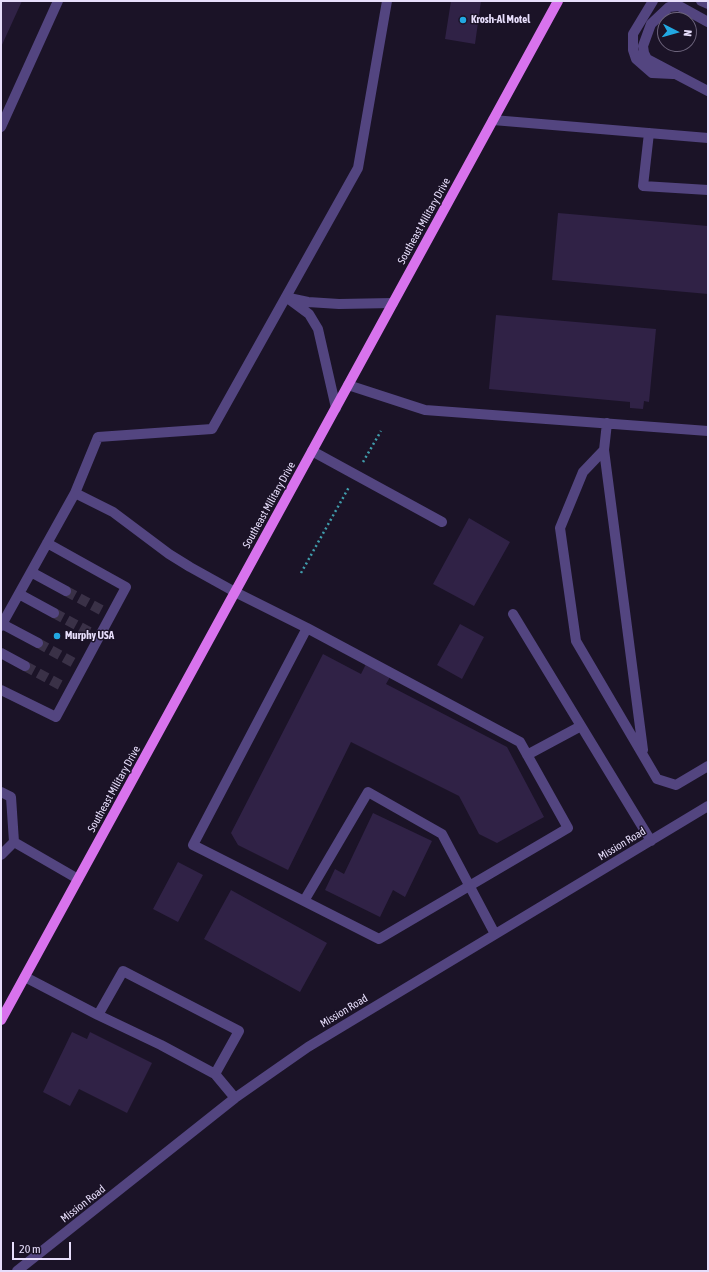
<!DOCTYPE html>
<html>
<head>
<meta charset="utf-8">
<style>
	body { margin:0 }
	#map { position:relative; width:709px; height:1272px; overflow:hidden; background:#1b1327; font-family:"Asap Condensed",sans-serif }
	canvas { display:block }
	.frame { position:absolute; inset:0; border:2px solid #e7defb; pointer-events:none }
	.north { position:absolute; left:657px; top:12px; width:40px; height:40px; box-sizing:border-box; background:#1b1327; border:1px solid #6d647c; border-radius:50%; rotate:96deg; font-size:11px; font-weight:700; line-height:16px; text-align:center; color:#e7defb }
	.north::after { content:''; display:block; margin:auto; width:14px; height:18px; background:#22a8e2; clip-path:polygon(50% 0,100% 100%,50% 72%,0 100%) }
	.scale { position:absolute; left:12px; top:1242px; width:59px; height:18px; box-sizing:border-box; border:2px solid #e7defb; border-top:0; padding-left:5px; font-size:12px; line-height:14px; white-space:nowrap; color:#e7defb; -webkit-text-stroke:3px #1b1327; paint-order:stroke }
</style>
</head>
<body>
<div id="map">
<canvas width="709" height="1272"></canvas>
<div class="frame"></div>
<div class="north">N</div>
<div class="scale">20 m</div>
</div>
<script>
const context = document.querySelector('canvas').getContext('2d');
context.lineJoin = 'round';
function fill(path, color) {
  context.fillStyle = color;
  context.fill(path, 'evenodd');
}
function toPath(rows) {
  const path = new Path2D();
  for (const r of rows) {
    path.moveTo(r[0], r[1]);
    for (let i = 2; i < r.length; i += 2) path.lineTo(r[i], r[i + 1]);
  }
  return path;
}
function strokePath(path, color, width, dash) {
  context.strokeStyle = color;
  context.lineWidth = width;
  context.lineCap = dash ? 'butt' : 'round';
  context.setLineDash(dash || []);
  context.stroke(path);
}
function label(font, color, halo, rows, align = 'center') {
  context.font = font + ' "Asap Condensed",sans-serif';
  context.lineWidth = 3;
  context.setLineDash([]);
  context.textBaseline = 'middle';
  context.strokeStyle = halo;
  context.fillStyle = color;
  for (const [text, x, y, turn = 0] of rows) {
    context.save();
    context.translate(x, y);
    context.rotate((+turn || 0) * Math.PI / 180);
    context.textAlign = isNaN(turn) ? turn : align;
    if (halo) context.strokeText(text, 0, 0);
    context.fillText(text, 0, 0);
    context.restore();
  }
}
const building = toPath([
	[1,1,22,1,1,47],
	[451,1,481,1,475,44,445,39],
	[558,213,708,226,708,294,552,280],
	[496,315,656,329,649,402,644,401,643,409,630,408,630,402,489,389],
	[469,518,510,542,474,606,433,584],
	[460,624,484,637,462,679,437,665],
	[323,654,361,674,366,664,390,677,386,684,507,747,544,817,497,843,479,834,459,796,351,742,288,870,238,845,231,833],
	[373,813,432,841,405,897,393,890,380,917,325,890,335,869,344,874],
	[178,862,203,875,178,922,153,909],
	[231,890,327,943,300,992,204,939],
	[72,1032,87,1039,90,1032,152,1063,127,1113,79,1089,70,1106,43,1092]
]);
const minorTunnel = toPath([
	[66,591,103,611],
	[54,613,91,633],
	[38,643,74,663],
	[25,666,62,686]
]);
const path = toPath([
	[363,462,381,431],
	[301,573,349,487]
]);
const minor = toPath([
	[653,1,633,34,633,50,636,59,652,73,673,74],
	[701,1,708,4],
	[708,22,679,6,669,7,651,24,643,46,644,53,647,59,708,91],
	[493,120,708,138],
	[1,127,58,1],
	[649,133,643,186,708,190],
	[286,297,309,314,318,329,336,408],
	[289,298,308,302,339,304,393,303],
	[348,385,425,410,708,431],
	[607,423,604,450,583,472,560,528,576,641,657,779,676,785,708,766],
	[604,450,643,750],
	[312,451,442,522],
	[75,493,113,512,169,554,190,567,235,592,307,628,520,742,568,828,379,939,304,901],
	[31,572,66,591],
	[19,594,54,613],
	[513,614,651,841],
	[2,624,38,643],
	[1,626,75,493,98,437,212,429,358,168,387,1],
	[307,628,193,845,304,901,368,792,442,834,495,934],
	[1,653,25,666],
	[1,690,56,717,126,587,47,543],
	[527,755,581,726],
	[1,792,11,797,14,842],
	[1,855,14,842,78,879],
	[25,977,98,1015,161,1045,215,1074,235,1098],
	[98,1015,123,971,239,1031,215,1074],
	[17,1271,235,1098,308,1047,708,806]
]);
const major = toPath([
	[1,1020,558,1]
]);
const markers = [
	[463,20,4,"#22a8e2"],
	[57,636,4,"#22a8e2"]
];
const poiNames = [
	["Krosh-Al Motel",471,20],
	["Murphy USA",65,636]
];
const streetNames = [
	["Southeast Military Drive",424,221,-61],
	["Southeast Military Drive",269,505,-61],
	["Southeast Military Drive",114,789,-61],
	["Mission Road",622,844,-31],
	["Mission Road",344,1011,-31],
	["Mission Road",83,1204,-38]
];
fill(building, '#302246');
strokePath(minorTunnel, '#3a3147', 10, [10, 5]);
strokePath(path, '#409dac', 2.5, [2, 3]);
strokePath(minor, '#534580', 10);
strokePath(major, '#d873ed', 10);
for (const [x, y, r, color] of markers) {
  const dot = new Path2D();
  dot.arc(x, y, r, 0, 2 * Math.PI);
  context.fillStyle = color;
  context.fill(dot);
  strokePath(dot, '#1b1327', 1.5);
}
label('bold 11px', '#e7defb', '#1b1327', poiNames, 'left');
label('11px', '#e7defb', '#1b1327', streetNames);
</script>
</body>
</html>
